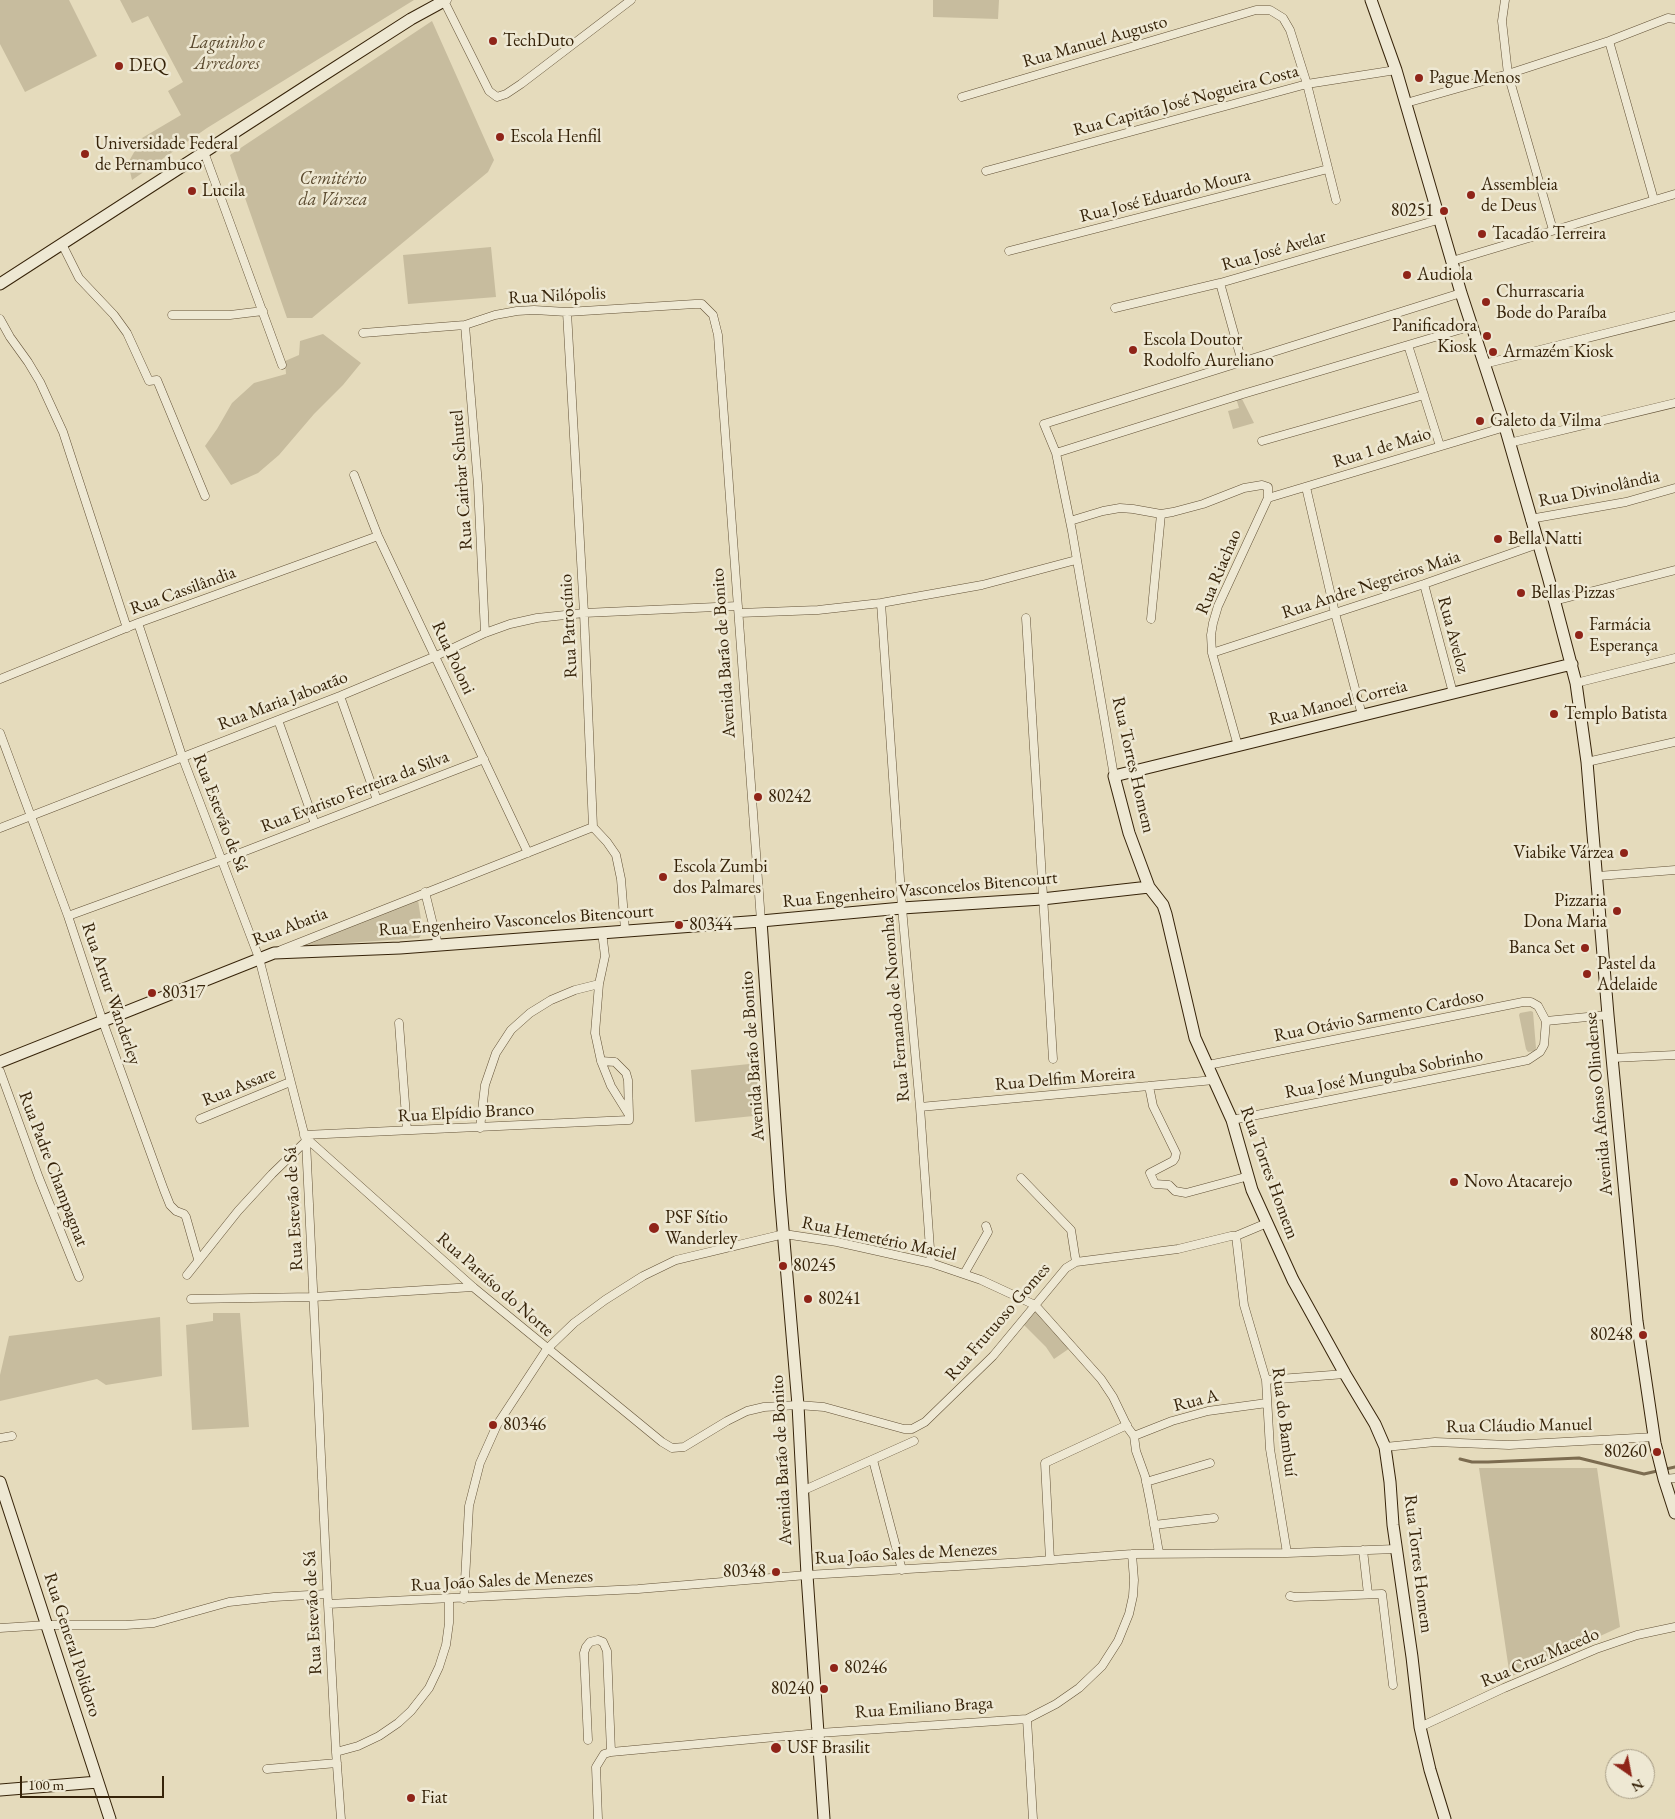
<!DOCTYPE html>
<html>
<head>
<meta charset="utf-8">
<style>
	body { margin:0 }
	#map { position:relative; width:1675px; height:1819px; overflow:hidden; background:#e5dbbc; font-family:"EB Garamond",serif }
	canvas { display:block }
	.north { position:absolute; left:1605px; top:1749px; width:50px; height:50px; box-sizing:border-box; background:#eee8d3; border:1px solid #a49982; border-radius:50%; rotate:147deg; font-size:14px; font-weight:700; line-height:20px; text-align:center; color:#362309 }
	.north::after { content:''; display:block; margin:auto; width:18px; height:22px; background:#8f2418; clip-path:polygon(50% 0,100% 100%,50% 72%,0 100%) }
	.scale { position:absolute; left:20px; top:1776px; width:144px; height:22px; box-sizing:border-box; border:2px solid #362309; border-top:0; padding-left:6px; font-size:15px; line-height:18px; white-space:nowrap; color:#362309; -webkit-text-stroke:4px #eee8d3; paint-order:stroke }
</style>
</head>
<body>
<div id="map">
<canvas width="1675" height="1819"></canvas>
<div class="north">N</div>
<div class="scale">100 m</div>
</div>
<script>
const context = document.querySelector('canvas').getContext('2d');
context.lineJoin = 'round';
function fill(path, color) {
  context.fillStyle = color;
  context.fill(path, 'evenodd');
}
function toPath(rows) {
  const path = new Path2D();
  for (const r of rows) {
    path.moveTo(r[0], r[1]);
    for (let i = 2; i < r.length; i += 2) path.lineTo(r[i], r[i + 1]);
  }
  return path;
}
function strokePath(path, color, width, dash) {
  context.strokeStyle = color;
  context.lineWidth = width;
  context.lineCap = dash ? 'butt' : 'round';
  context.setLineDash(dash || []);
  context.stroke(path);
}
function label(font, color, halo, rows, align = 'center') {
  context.font = font + ' "EB Garamond",serif';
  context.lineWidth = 5;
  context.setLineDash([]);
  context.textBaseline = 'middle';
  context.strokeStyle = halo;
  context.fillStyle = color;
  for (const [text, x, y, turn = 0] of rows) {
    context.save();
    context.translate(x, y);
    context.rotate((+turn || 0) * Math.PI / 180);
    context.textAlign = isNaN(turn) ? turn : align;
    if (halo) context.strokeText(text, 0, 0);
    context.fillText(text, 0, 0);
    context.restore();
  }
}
const green = toPath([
	[0,0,69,0,97,56,25,92,0,44],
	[120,0,414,0,207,128,132,180,128,163,142,138,181,115,168,91,183,82,148,16,132,23],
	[933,0,999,0,998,19,933,17],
	[432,21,494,160,488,172,312,318,287,318,230,155],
	[491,247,496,297,408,304,403,255],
	[323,334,361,363,343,385,314,414,279,455,258,473,231,485,205,446,217,429,232,403,254,383,286,374,285,361,299,355,300,341],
	[1241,397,1254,423,1233,429,1228,411,1239,408,1236,398],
	[418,900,423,932,419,938,302,946,302,944],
	[1531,1011,1533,1012,1536,1048,1535,1051,1528,1052,1526,1049,1519,1015,1520,1013],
	[759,1063,763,1115,695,1122,691,1070],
	[1034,1312,1037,1312,1070,1348,1054,1359,1046,1347,1024,1325],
	[213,1313,240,1313,249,1427,192,1430,186,1325,213,1321],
	[160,1317,162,1376,106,1385,97,1379,0,1401,0,1375,9,1336],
	[1479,1468,1597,1468,1620,1627,1510,1677]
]);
const stream = toPath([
	[1460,1459,1472,1462,1488,1462,1579,1458,1644,1474,1675,1467]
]);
const street = toPath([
	[447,0,444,1,489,91,497,97,506,94,521,84,631,0],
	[1505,0,1502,21,1508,74,1553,230],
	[1609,41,1654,200],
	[962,97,1256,10,1270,10,1283,18,1290,30,1307,84,1336,200],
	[1406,103,1508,74,1609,41,1668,18,1675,19],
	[204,152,282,365],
	[986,171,1307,84,1396,70],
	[62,244,79,278,114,315,127,333,149,381,157,380,205,496],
	[1009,251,1328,169],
	[1452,261,1675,194],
	[1220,283,1242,362],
	[1115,308,1220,283,1441,219],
	[567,312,584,613,593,827,607,842,616,855,621,879,625,930],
	[172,315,230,315,263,311],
	[0,319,10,337,28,362,40,382,63,432,127,628],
	[465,325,478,485,485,633],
	[363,333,465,325,495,315,517,311,534,310,567,312,695,304,702,304,713,315,718,335,761,921],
	[1408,345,1440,446],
	[1484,364,1675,316],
	[1262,441,1424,395],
	[1509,443,1675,403],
	[1056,453,1243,394,1472,326],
	[354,475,378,536,528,853],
	[1306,487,1335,613,1362,715],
	[1268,498,1505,427],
	[1530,519,1626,502,1675,488],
	[1070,521,1103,511,1120,508,1133,509,1161,514,1173,512,1203,504,1244,488,1262,485,1268,487,1268,498,1218,606,1213,623,1211,635,1212,653,1238,746],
	[1424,584,1453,693],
	[1554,601,1675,570],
	[881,603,902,908,920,1107,931,1263],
	[739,613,818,610,881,603,982,585,1076,560],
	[1026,618,1053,1059],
	[1151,619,1161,514],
	[138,623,182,756,259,958,306,1141,328,1604,336,1752,341,1819],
	[1212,653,1424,584,1538,544],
	[0,679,138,623,378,536],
	[1576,683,1675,658],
	[340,696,377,800],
	[278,720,315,824],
	[0,733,68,916,103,1022,164,1190,170,1205,176,1211,184,1214,186,1217,198,1259],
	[1587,762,1675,742],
	[1114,776,1072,531,1056,453,1044,424,1461,293],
	[0,828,340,696,436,656,485,633,510,624,537,618,584,613,738,606],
	[1598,876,1675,870],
	[425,892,438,945],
	[68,916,222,860,484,759],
	[281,950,593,827],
	[1546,1021,1608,1015],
	[399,1023,407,1130],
	[1612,1058,1675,1055],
	[601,1061,615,1062,626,1073,628,1080,629,1115],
	[1208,1065,1523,1002,1531,1002,1538,1006,1546,1021,1544,1045,1540,1052,1528,1060,1232,1120],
	[0,1071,39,1178,79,1277],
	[1149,1086,1153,1106,1176,1153,1175,1158,1173,1161,1150,1173,1155,1184,1169,1185,1175,1191,1186,1193,1249,1176],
	[920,1107,1214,1080],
	[200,1119,290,1082],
	[480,1128,485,1085,496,1053,511,1030,530,1013,551,1000,575,990,599,984],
	[304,1135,629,1120,629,1115,611,1086,601,1061,595,1033,599,984,605,956,602,932],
	[305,1137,473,1287,662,1442,672,1448,684,1447,727,1421,747,1411,764,1407,798,1405,824,1407,904,1429,912,1429,925,1422,993,1356,1066,1268,1076,1262,1178,1249,1231,1236,1236,1236,1267,1223],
	[1021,1178,1071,1230,1076,1262],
	[1236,1236,1244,1305,1266,1380,1270,1449,1287,1553],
	[964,1274,988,1232,986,1226],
	[187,1275,238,1211,272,1174,306,1141],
	[191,1299,313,1297,473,1287],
	[1266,1380,1345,1374],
	[1134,1436,1172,1421,1208,1411,1267,1403],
	[0,1438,12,1436],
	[1385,1447,1435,1442,1509,1445,1655,1437],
	[873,1460,902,1570],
	[1664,1479,1675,1478],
	[1146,1482,1210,1463],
	[802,1491,914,1441],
	[1154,1525,1214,1518],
	[1363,1550,1368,1594],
	[1050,1560,1045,1463,1127,1425],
	[1290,1596,1295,1597,1382,1594,1393,1685],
	[464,1599,469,1506,480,1463,497,1425,547,1349,574,1323,605,1300,643,1276,676,1260,784,1234,837,1242,931,1263,981,1280,1035,1305,1101,1379,1113,1397,1128,1428,1134,1436,1136,1451,1145,1476,1151,1506,1159,1553],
	[328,1604,638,1589,807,1575,1025,1562,1132,1554,1287,1553,1396,1549],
	[0,1628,47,1625,126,1625,154,1623,229,1602,274,1597,327,1594],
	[1027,1719,1033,1819],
	[1420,1727,1504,1688,1596,1649,1637,1635,1675,1627],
	[588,1740,584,1653,586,1647,590,1642,598,1640,603,1642,607,1651,611,1752],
	[336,1752,358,1746,379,1736,398,1723,411,1711,429,1688,439,1667,446,1645,449,1623,449,1600],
	[267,1769,337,1763],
	[598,1819,596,1767,604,1754,611,1752,819,1733,1027,1719,1056,1704,1079,1688,1102,1666,1118,1641,1129,1614,1133,1596,1134,1580,1132,1554]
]);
const secondary = toPath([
	[1371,0,1396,70,1461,293,1505,427,1549,580,1576,683,1587,762,1608,1015,1637,1321,1655,1443,1664,1479,1675,1513],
	[0,284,308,85,411,19,444,1,443,0],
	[761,921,780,1194,798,1405,807,1575,824,1819],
	[0,1062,274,953,400,948,761,921,902,908,1042,899,1149,887],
	[0,1482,110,1819],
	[0,1790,98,1782],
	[1445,1819,1430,1770,1420,1727,1412,1657,1393,1525,1390,1482,1385,1447,1375,1424,1345,1374,1293,1280,1252,1190,1232,1120,1195,1038,1166,914,1163,905,1149,887,1129,833,1114,776,1572,664]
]);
const markers = [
	[493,41,5,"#8f2418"],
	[119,66,5,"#8f2418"],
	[1419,78,5,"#8f2418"],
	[500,137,5,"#8f2418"],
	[85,154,5,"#8f2418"],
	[192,191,5,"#8f2418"],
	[1471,195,5,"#8f2418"],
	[1444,211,5,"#8f2418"],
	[1482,234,5,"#8f2418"],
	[1407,275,5,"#8f2418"],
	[1486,302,5,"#8f2418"],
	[1487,336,5,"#8f2418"],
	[1133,350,5,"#8f2418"],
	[1493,352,5,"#8f2418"],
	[1480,421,5,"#8f2418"],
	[1498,539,5,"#8f2418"],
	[1521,593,5,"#8f2418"],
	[1579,635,5,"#8f2418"],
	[1554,714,5,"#8f2418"],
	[758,797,5,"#8f2418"],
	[1624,853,5,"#8f2418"],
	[663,877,5,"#8f2418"],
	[1617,911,5,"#8f2418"],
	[679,925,5,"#8f2418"],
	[1585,948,5,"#8f2418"],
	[1587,974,5,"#8f2418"],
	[152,993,5,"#8f2418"],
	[1454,1182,5,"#8f2418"],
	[654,1228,6,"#8f2418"],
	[783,1266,5,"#8f2418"],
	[808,1299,5,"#8f2418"],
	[1643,1335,5,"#8f2418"],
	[493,1425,5,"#8f2418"],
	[1657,1452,5,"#8f2418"],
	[776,1572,5,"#8f2418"],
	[834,1668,5,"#8f2418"],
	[824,1689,5,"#8f2418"],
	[776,1748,6,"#8f2418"],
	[411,1798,5,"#8f2418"]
];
const poiNames = [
	["TechDuto",503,41],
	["DEQ",129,66],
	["Pague Menos",1429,78],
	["Escola Henfil",510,137],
	["Universidade Federal",95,144],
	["de Pernambuco",95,165],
	["Assembleia",1481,185],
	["de Deus",1481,206],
	["Lucila",202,191],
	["80251",1434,211,"right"],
	["Tacadão Terreira",1492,234],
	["Audiola",1417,275],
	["Churrascaria",1496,292],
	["Bode do Paraíba",1496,313],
	["Panificadora",1477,326,"right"],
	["Kiosk",1477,347,"right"],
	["Escola Doutor",1143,340],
	["Rodolfo Aureliano",1143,361],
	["Armazém Kiosk",1503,352],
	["Galeto da Vilma",1490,421],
	["Bella Natti",1508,539],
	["Bellas Pizzas",1531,593],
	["Farmácia",1589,625],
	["Esperança",1589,646],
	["Templo Batista",1564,714],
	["80242",768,797],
	["Viabike Várzea",1614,853,"right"],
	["Escola Zumbi",673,867],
	["dos Palmares",673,888],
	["Pizzaria",1607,901,"right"],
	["Dona Maria",1607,922,"right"],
	["80344",689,925],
	["Banca Set",1575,948,"right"],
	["Pastel da",1597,964],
	["Adelaide",1597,985],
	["80317",162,993],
	["Novo Atacarejo",1464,1182],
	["PSF Sítio",665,1218],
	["Wanderley",665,1239],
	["80245",793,1266],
	["80241",818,1299],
	["80248",1633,1335,"right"],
	["80346",503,1425],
	["80260",1647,1452,"right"],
	["80348",766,1572,"right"],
	["80246",844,1668],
	["80240",814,1689,"right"],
	["USF Brasilit",787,1748],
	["Fiat",421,1798]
];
const streetNames = [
	["Rua Manuel Augusto",1095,42,-16],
	["Rua Capitão José Nogueira Costa",1186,101,-15],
	["Rua José Eduardo Moura",1165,196,-14],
	["Rua José Avelar",1274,251,-16],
	["Rua Nilópolis",557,296,-3],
	["Rua 1 de Maio",1382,448,-17],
	["Rua Cairbar Schutel",462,480,-94],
	["Rua Divinolândia",1599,489,-12],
	["Rua Riachao",1219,572,-67],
	["Rua Andre Negreiros Maia",1371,585,-18],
	["Rua Cassilândia",183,591,-20],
	["Rua Patrocínio",569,626,-93],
	["Rua Aveloz",1453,635,75],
	["Avenida Barão de Bonito",724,653,-94],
	["Rua Poloni",453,658,65],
	["Rua Maria Jaboatão",283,701,-21],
	["Rua Manoel Correia",1338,703,-14],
	["Rua Torres Homem",1133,765,77],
	["Rua Evaristo Ferreira da Silva",355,792,-21],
	["Rua Estevão de Sá",220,813,69],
	["Rua Engenheiro Vasconcelos Bitencourt",920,890,-5],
	["Rua Engenheiro Vasconcelos Bitencourt",516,921,-4],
	["Rua Abatia",290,927,-21],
	["Rua Artur Wanderley",111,994,71],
	["Rua Fernando de Noronha",896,1009,-95],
	["Rua Otávio Sarmento Cardoso",1379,1016,-11],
	["Avenida Barão de Bonito",753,1056,-94],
	["Rua José Munguba Sobrinho",1384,1074,-11],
	["Rua Delfim Moreira",1065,1079,-5],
	["Rua Assare",239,1087,-22],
	["Avenida Afonso Olindense",1599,1104,-95],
	["Rua Elpídio Branco",466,1113,-3],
	["Rua Padre Champagnat",53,1169,69],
	["Rua Torres Homem",1269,1173,70],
	["Rua Estevão de Sá",294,1209,-93],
	["Rua Hemetério Maciel",879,1239,12],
	["Rua Paraíso do Norte",495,1285,41],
	["Rua Frutuoso Gomes",998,1322,-49],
	["Rua A",1196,1401,-14],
	["Rua do Bambuí",1284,1422,83],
	["Rua Cláudio Manuel",1519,1426,-1],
	["Avenida Barão de Bonito",782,1460,-93],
	["Rua João Sales de Menezes",906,1554,-3],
	["Rua Torres Homem",1418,1564,83],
	["Rua João Sales de Menezes",502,1581,-3],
	["Rua Estevão de Sá",313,1613,-93],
	["Rua General Polidoro",72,1645,72],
	["Rua Cruz Macedo",1540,1658,-23],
	["Rua Emiliano Braga",924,1708,-4]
];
const parkNames = [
	["Laguinho e",227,43],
	["Arredores",227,64],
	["Cemitério",333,179],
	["da Várzea",333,200]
];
fill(green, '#c7bc9e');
strokePath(stream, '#7c6c50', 3);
strokePath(street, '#625136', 9);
strokePath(secondary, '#362309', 13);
strokePath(street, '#eee8d3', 8);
strokePath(secondary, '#eee8d3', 11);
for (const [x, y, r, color] of markers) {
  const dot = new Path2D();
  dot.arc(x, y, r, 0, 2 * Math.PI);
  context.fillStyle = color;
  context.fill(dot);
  strokePath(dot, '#eee8d3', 2);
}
label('18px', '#362309', '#eee8d3', poiNames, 'left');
label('18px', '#362309', '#eee8d3', streetNames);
label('italic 18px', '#5a492e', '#eee8d3', parkNames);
</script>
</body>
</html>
